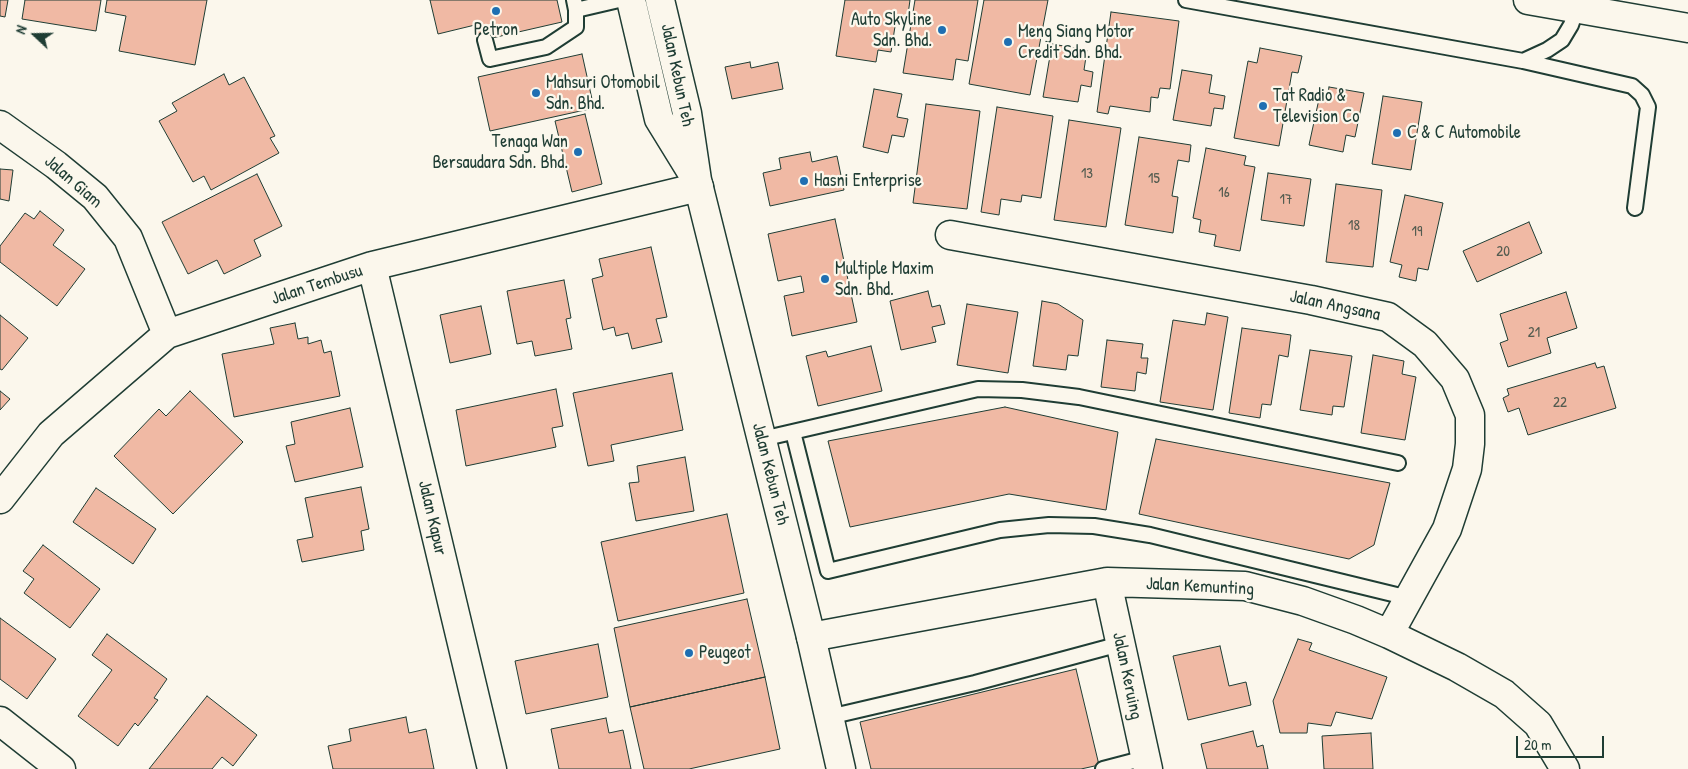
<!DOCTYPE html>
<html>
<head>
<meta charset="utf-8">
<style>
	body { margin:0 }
	#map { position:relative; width:1688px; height:769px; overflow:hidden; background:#fbf7ec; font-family:"Patrick Hand",sans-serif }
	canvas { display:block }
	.north { position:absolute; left:10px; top:10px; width:50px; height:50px; -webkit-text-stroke:4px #fbf7ec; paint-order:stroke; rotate:291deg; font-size:14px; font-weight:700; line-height:20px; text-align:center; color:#1f3d34 }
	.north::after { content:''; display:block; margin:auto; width:18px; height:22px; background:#1f3d34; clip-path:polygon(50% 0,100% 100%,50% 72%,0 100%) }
	.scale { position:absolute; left:1516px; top:736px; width:88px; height:22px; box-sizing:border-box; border:2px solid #1f3d34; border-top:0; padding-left:6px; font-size:15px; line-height:18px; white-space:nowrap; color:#1f3d34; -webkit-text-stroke:4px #fbf7ec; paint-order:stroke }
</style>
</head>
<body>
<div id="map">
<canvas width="1688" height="769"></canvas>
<div class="north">N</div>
<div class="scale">20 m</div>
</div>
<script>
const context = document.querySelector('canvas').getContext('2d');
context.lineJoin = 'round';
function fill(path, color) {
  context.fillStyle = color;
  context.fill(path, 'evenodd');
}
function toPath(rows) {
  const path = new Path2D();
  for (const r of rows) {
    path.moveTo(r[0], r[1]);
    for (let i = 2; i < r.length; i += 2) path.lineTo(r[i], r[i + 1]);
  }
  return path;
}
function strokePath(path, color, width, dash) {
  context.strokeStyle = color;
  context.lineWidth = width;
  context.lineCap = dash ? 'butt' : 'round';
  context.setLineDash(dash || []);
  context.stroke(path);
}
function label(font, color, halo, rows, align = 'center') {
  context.font = font + ' "Patrick Hand",sans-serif';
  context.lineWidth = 4.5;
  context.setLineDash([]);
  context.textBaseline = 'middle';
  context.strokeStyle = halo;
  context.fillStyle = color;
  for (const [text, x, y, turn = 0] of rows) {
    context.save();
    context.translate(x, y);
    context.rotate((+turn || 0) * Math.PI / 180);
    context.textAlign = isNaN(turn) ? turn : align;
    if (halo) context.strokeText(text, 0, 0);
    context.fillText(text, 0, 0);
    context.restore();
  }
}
const building = toPath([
	[0,0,8,0,5,17,0,16,0,0],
	[25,0,101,0,96,31,22,19,25,0],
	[107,0,207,0,195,65,119,51,126,16,105,12,107,0],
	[430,0,557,0,562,22,479,41,475,25,438,34,430,0],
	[845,0,910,0,907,22,896,20,891,52,878,50,876,62,836,56,845,0],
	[915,0,978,0,968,61,956,59,953,80,903,73,915,0],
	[984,0,1048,0,1030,95,969,84,984,0],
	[1111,12,1179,21,1170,89,1160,88,1158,98,1151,97,1150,112,1110,106,1108,114,1097,112,1111,12],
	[1052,44,1087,50,1084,70,1093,72,1091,87,1081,85,1078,102,1043,97,1052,44],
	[1260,48,1302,56,1298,73,1292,72,1279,146,1234,138,1248,61,1257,63,1260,48],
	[582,54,594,108,490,131,478,77,582,54],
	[750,62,751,68,778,62,783,89,732,99,725,67,750,62],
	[1182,70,1212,75,1209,93,1225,96,1223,109,1214,108,1211,126,1173,120,1182,70],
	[224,74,229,85,244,77,275,136,270,138,279,153,211,190,204,176,193,182,159,121,177,111,172,103,224,74],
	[1329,87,1364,93,1355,137,1346,135,1343,152,1309,145,1319,99,1327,100,1329,87],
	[874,89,902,94,897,117,908,119,904,137,892,135,888,153,863,147,874,89],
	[1383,96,1422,102,1411,170,1372,164,1383,96],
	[926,104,980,111,967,209,913,203,926,104],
	[997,107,1053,116,1041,198,1022,195,1021,202,1001,199,999,215,981,212,997,107],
	[585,114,602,184,572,192,555,121,585,114],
	[1069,120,1121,128,1106,227,1054,220,1069,120],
	[1139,137,1191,145,1189,162,1178,160,1172,196,1178,197,1173,233,1125,225,1139,137],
	[1206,148,1246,156,1244,165,1255,167,1240,251,1214,246,1216,235,1199,232,1201,220,1193,218,1206,148],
	[810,152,812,162,837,156,844,190,770,206,763,173,781,169,779,158,810,152],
	[0,169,13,170,9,201,0,199,0,169],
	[1268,173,1311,179,1304,226,1261,220,1268,173],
	[257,174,282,226,254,240,261,256,224,274,217,260,188,274,162,222,257,174],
	[1336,184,1382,190,1373,267,1326,262,1336,184],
	[1405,195,1443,203,1428,270,1418,268,1416,281,1399,277,1402,265,1390,262,1405,195],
	[40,211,64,230,53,245,85,269,57,306,0,262,0,246,25,213,34,219,40,211],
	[835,219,857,322,792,336,784,296,804,292,801,276,778,281,768,234,835,219],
	[1529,222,1542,253,1477,282,1463,251,1529,222],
	[651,247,667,317,656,319,662,342,632,349,628,333,616,336,614,327,603,330,592,279,603,276,599,259,651,247],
	[564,280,571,318,566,319,572,349,535,356,532,341,517,344,507,291,564,280],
	[928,291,932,307,940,305,945,324,932,327,936,342,901,350,890,301,928,291],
	[1566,292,1577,328,1547,338,1551,353,1508,367,1500,343,1508,340,1500,314,1566,292],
	[1042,301,1058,304,1083,320,1078,356,1068,355,1066,370,1033,366,1042,301],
	[967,304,1018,312,1008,373,957,365,967,304],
	[481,306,491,354,450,363,440,315,481,306],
	[1207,313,1228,317,1213,410,1160,402,1173,320,1205,325,1207,313],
	[0,315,28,338,2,370,0,369,0,315],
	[295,323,298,339,308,337,308,344,321,340,324,353,331,351,340,396,234,417,222,354,274,344,270,328,295,323],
	[1242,328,1291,335,1288,357,1279,355,1271,405,1262,404,1260,418,1229,413,1242,328],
	[1107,340,1143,344,1141,358,1148,358,1146,374,1137,372,1135,391,1101,387,1107,340],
	[871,346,882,391,818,406,806,356,826,351,828,357,871,346],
	[1310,350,1352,356,1344,407,1333,406,1332,415,1300,410,1310,350],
	[1373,355,1404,361,1402,374,1416,377,1405,440,1361,433,1373,355],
	[1595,363,1597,368,1604,366,1616,408,1528,435,1519,408,1508,412,1503,398,1509,395,1507,389,1595,363],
	[672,373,683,430,611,445,614,461,588,466,573,393,672,373],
	[556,389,563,426,552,428,556,447,466,466,456,410,556,389],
	[0,391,10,399,0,410,0,391],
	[190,391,243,442,173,514,114,456,159,409,166,416,190,391],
	[1005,407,1118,432,1106,510,1009,494,850,527,828,441,1005,407],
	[350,408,363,467,295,482,286,446,295,444,291,422,350,408],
	[1156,439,1390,483,1374,545,1349,559,1139,514,1156,439],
	[685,457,694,511,636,521,629,483,639,482,637,466,685,457],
	[361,487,369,529,361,531,364,550,302,562,297,540,313,537,305,498,361,487],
	[96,488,156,529,133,564,73,522,96,488],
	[727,514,744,593,618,621,601,542,727,514],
	[43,545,100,589,70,628,24,593,34,579,23,571,43,545],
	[747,599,765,677,630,707,614,628,747,599],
	[0,618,56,659,27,699,0,679,0,618],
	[107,634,167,679,154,698,158,700,138,726,135,723,118,746,78,716,112,670,92,655,107,634],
	[1298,639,1312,643,1309,650,1387,677,1372,719,1336,712,1331,726,1308,723,1307,733,1280,733,1273,701,1298,639],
	[598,644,608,697,526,714,515,661,598,644],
	[1220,646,1229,686,1246,682,1251,705,1188,720,1173,656,1220,646],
	[1076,669,1099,765,1081,769,871,769,860,722,1076,669],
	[765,677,780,749,689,769,644,769,630,707,765,677],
	[207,696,257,735,233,766,222,757,212,769,149,769,207,696],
	[406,717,409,733,426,729,434,769,333,769,328,746,351,741,349,729,406,717],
	[606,718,609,733,623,730,631,769,559,769,551,729,606,718],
	[1253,731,1257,747,1263,745,1268,769,1207,769,1201,744,1253,731],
	[1371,733,1373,769,1324,769,1322,736,1371,733]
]);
const lane = toPath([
	[574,0,576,10,619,0],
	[1186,0,1523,61,1547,50,1562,40,1571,25,1577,8],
	[485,40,490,59,546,47,576,27,576,10],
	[1523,61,1632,86,1642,95,1648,107,1635,208],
	[793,432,828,571,1000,530,1049,525,1094,526,1150,535,1409,598],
	[762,439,978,389,1022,390,1079,397,1398,463],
	[829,717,975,683,1120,644],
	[1103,769,1145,758]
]);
const street = toPath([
	[0,125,56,165,95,197,128,238,167,334],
	[950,235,1311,300,1388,317,1425,344,1455,379,1470,415,1470,444,1467,469,1447,529,1389,634],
	[372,266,492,769],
	[0,499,51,434,167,334,372,266,699,187],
	[1107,582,1148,769],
	[811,637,1107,582,1245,586,1303,601,1356,620,1389,634,1457,667,1504,694,1538,724,1565,769],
	[0,721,61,769]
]);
const primary = toPath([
	[631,0,659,119,691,171],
	[660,0,687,113,697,180,811,637,841,769]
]);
const highway = toPath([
	[1528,0,1688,28]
]);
const markers = [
	[496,11,5,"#1f6fb2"],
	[942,30,5,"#1f6fb2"],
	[1008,42,5,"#1f6fb2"],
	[536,93,5,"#1f6fb2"],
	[1263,106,5,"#1f6fb2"],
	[1397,133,5,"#1f6fb2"],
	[578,152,5,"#1f6fb2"],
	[804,181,5,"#1f6fb2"],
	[825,279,5,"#1f6fb2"],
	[689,653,5,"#1f6fb2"]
];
const numberNames = [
	["13",1087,174],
	["15",1154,179],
	["16",1224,193],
	["17",1286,200],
	["18",1354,226],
	["19",1417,232],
	["20",1503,252],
	["21",1534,333],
	["22",1560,403]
];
const poiNames = [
	["Auto Skyline",932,20,"right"],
	["Sdn. Bhd.",932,41,"right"],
	["Petron",496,30,"center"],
	["Meng Siang Motor",1018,32],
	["Credit Sdn. Bhd.",1018,53],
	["Mahsuri Otomobil",546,83],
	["Sdn. Bhd.",546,104],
	["Tat Radio &",1273,96],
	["Television Co",1273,117],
	["C & C Automobile",1407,133],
	["Tenaga Wan",568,142,"right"],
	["Bersaudara Sdn. Bhd.",568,163,"right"],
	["Hasni Enterprise",814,181],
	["Multiple Maxim",835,269],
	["Sdn. Bhd.",835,290],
	["Peugeot",699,653]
];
const streetNames = [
	["Jalan Kebun Teh",677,75,78],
	["Jalan Giam",73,182,41],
	["Jalan Tembusu",317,285,-18],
	["Jalan Angsana",1335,306,12],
	["Jalan Kebun Teh",770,474,76],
	["Jalan Kapur",432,518,77],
	["Jalan Kemunting",1200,587,3],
	["Jalan Keruing",1127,676,78]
];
fill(building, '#f0b9a4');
strokePath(building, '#1f3d34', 1);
strokePath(lane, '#1f3d34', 18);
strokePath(street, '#1f3d34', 31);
strokePath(primary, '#1f3d34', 31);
strokePath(highway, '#1f3d34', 31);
strokePath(lane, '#fbf7ec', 14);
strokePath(street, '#fbf7ec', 28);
strokePath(primary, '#fbf7ec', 28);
strokePath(highway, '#fbf7ec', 28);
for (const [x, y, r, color] of markers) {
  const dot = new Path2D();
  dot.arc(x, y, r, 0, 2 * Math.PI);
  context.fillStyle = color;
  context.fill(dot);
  strokePath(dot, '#fbf7ec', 2);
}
label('15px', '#535c50', null, numberNames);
label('18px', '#1f3d34', '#fbf7ec', poiNames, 'left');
label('18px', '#1f3d34', '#fbf7ec', streetNames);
</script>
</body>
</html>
